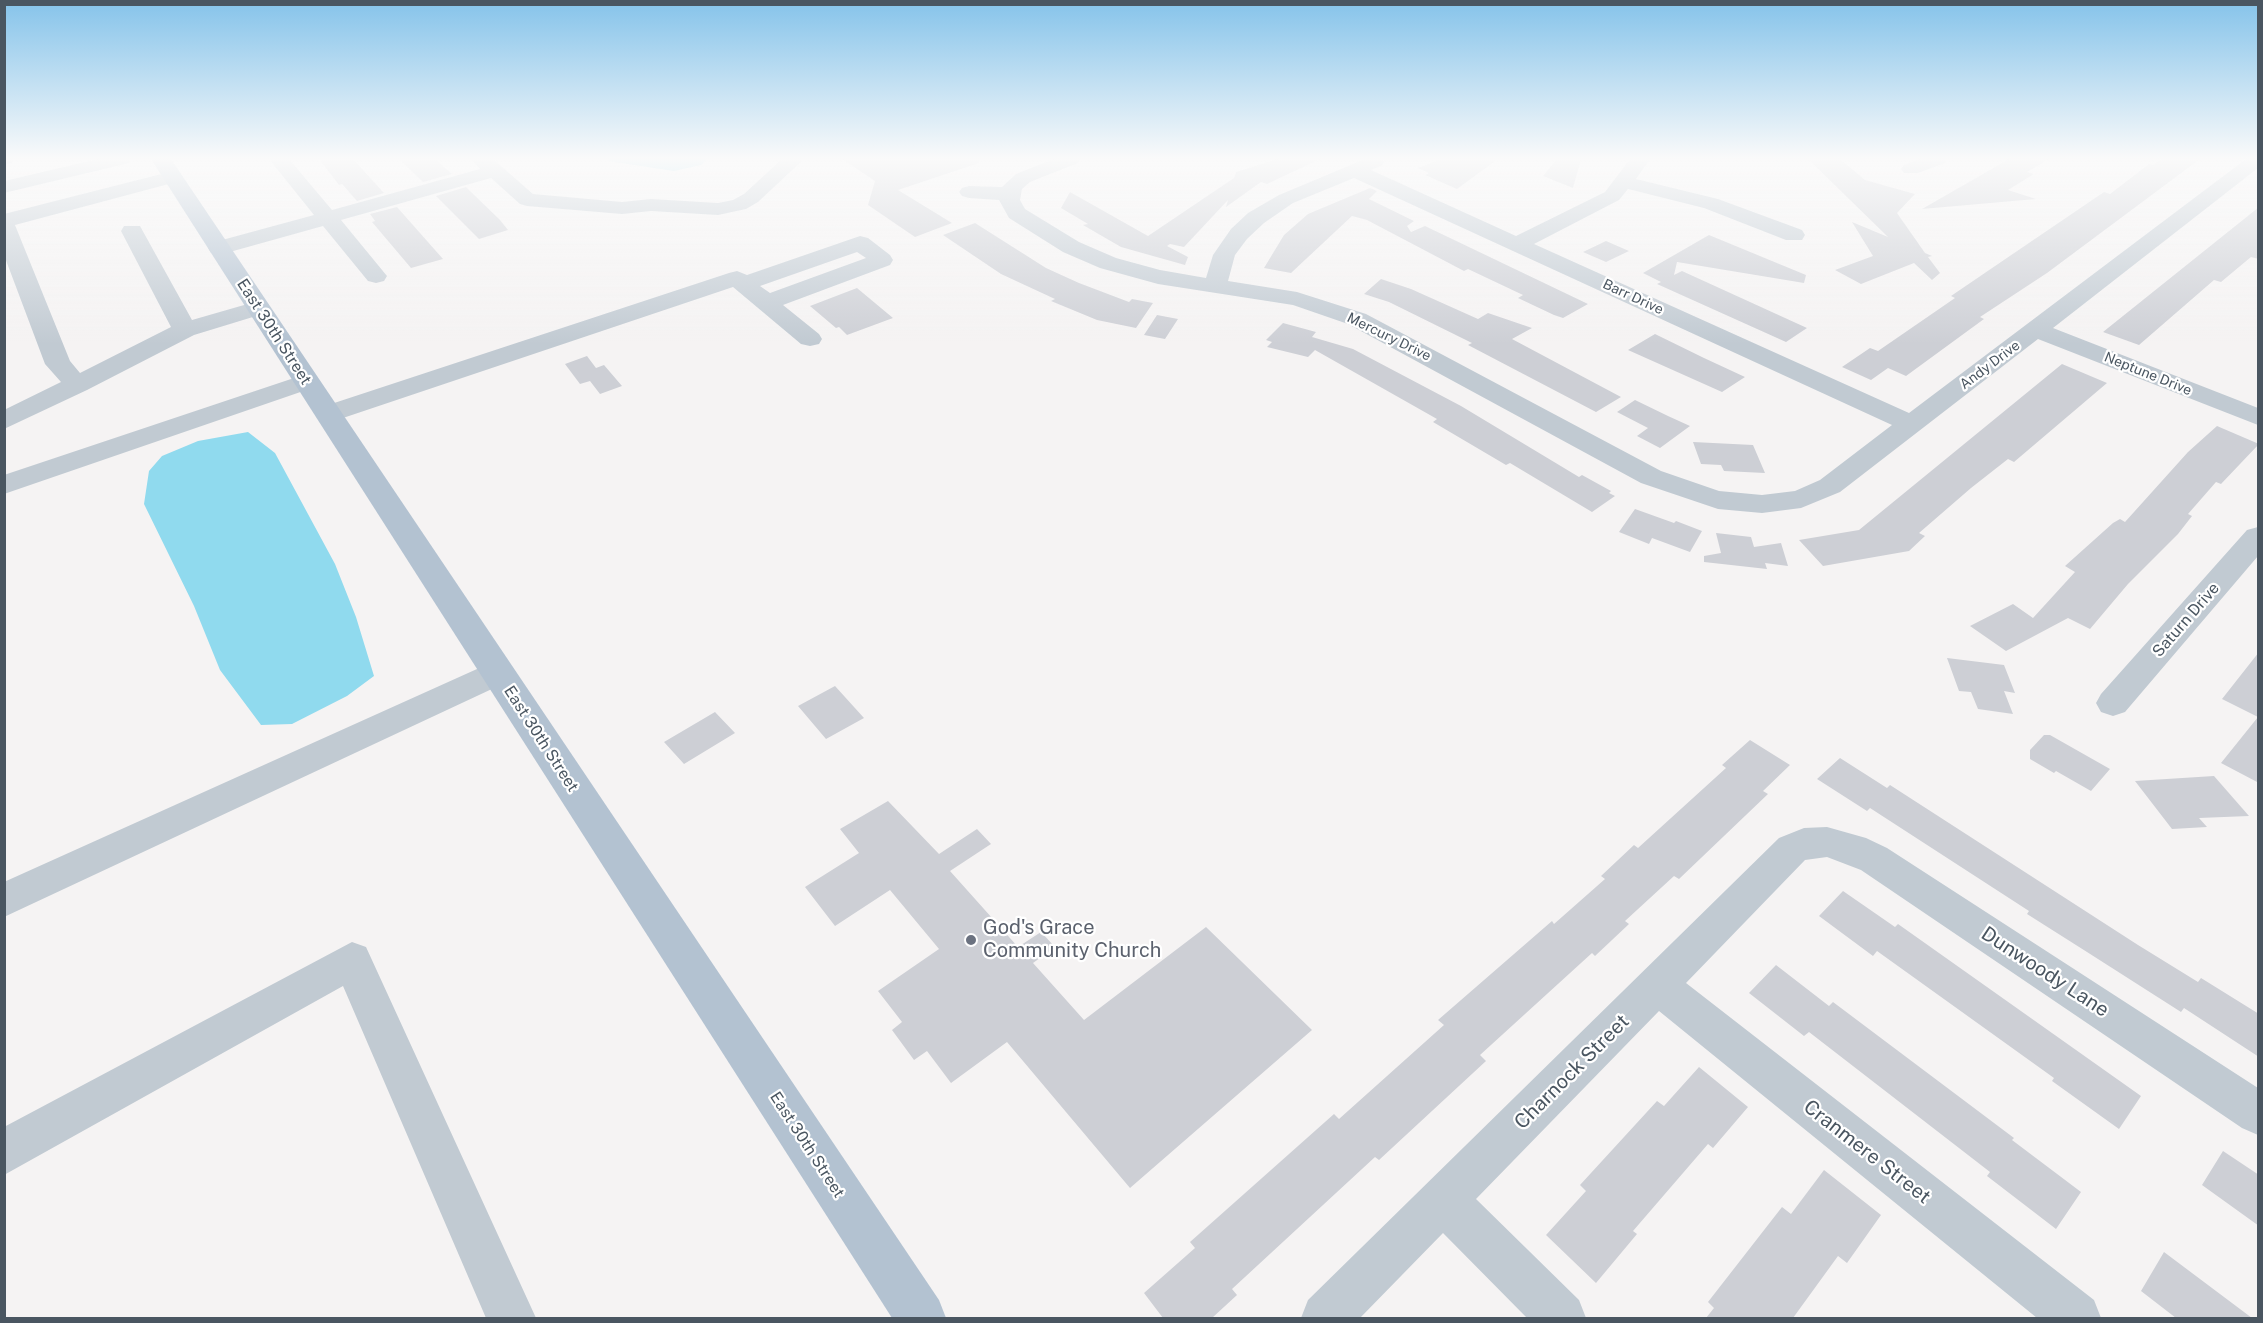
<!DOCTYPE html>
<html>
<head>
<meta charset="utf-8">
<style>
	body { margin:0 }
	#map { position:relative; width:2263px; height:1323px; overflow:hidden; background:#f5f3f3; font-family:"Public Sans",sans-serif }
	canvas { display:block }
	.frame { position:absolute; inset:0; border:6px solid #4a5661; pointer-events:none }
</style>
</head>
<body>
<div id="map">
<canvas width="2263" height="1323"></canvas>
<div class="frame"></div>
</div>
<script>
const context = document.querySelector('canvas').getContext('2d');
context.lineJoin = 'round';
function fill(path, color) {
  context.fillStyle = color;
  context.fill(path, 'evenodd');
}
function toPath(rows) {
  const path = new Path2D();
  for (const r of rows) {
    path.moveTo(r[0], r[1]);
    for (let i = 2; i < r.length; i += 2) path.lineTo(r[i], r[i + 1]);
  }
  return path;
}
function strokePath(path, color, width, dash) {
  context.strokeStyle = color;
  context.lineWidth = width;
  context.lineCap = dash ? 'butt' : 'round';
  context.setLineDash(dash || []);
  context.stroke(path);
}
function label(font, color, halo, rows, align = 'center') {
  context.font = font + ' "Public Sans",sans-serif';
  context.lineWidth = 4.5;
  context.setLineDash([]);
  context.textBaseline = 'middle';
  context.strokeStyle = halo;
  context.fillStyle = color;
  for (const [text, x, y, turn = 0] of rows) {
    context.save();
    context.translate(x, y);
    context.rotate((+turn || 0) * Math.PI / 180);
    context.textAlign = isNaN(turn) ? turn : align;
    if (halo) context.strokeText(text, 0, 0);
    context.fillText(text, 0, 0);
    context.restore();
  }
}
const water = toPath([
	[609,159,707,159,701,165,674,171,608,161],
	[248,432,275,453,335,564,356,617,374,676,347,696,292,724,261,725,220,670,194,606,144,504,149,471,162,456,198,441]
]);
const building = toPath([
	[319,159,353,159,384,193,357,201,342,184,339,185],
	[399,159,435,159,452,174,423,182],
	[842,159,979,159,979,163,898,190,952,223,915,237,868,205,875,181],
	[1278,159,1320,159,1267,184,1261,182,1226,207,1228,200,1184,247,1170,244,1167,246,1188,257,1185,265,1121,247,1083,225,1088,224,1061,208,1070,192,1148,236,1234,178,1236,172],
	[1441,159,1498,159,1457,189,1425,175,1429,173,1418,168],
	[1557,159,1581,159,1573,188,1543,176],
	[1808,159,1840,159,1865,180,1915,194,1897,213,1925,253,1932,256,1928,257,1940,273,1932,280,1914,263,1861,284,1835,270,1873,256,1852,222,1888,237],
	[2009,159,2049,159,2027,172,2034,174,2008,190,2036,199,1922,209],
	[2162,159,2200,159,2047,273,1980,317,1984,319,1906,376,1888,368,1871,380,1842,367,1870,348,1878,351,1955,298,1951,296,1998,264,2104,192,2110,194,2149,164,2153,165],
	[466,187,500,220,508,230,479,239,436,196],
	[1370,188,1377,191,1369,199,1414,221,1407,226,1411,232,1425,226,1588,304,1563,318,1554,315,1518,298,1523,295,1468,269,1464,271,1367,220,1352,216,1291,273,1264,268,1284,235,1308,214],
	[397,207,443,259,411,268,372,222,375,221,370,214],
	[2259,207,2259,259,2251,257,2221,282,2214,280,2139,345,2103,332],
	[975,223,1046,268,1079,283,1129,302,1132,299,1153,303,1136,328,1097,320,1051,301,1055,299,1001,274,943,235],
	[1709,235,1806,275,1804,283,1677,262,1674,275,1682,271,1807,328,1786,342,1657,284,1661,282,1643,273],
	[1606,241,1629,251,1606,262,1583,252],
	[1381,279,1411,289,1478,319,1488,313,1532,328,1512,339,1621,397,1596,412,1468,345,1472,343,1389,302,1364,294],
	[857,288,893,318,847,335,839,327,836,328,810,306],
	[1157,315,1178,319,1165,339,1144,335],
	[1283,323,1316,332,1312,337,1353,349,1461,406,1579,477,1582,475,1611,491,1609,493,1615,496,1592,512,1510,463,1506,465,1433,422,1437,419,1315,350,1308,357,1267,347,1272,342,1266,340],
	[1655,334,1704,358,1745,377,1722,392,1628,350],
	[587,356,596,368,604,365,622,386,600,394,590,381,580,384,565,364],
	[2062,364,2107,383,2014,462,2008,459,1971,488,1919,533,1925,536,1909,551,1823,566,1799,540,1859,530],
	[1635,400,1668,416,1690,426,1660,448,1637,436,1648,428,1617,412],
	[2217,426,2259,444,2221,484,2216,482,2188,514,2192,516,2178,534,2128,584,2090,629,2068,618,2006,651,1970,626,2013,604,2033,618,2075,572,2065,566,2113,523,2120,519,2125,522,2188,452],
	[1693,442,1753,445,1765,473,1724,471,1721,465,1701,464],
	[1635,509,1674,523,1676,521,1702,531,1690,552,1652,538,1649,544,1619,532],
	[1716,533,1751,537,1754,547,1781,543,1788,566,1765,563,1767,569,1704,562,1704,556,1721,553],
	[2259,652,2259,783,2221,763,2258,717,2222,699],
	[1947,658,2004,665,2015,693,2004,691,2013,714,1978,709,1971,692,1959,691],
	[835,686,864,718,826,739,798,706],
	[715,712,735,733,684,764,664,742],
	[2044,735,2050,735,2110,769,2091,791,2056,771,2054,773,2030,759,2030,750],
	[1750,740,1790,765,1763,791,1768,794,1679,879,1674,876,1625,921,1629,924,1595,956,1592,953,1480,1055,1486,1061,1379,1160,1375,1157,1232,1289,1237,1295,1212,1318,1163,1318,1144,1293,1195,1248,1190,1242,1334,1114,1339,1119,1444,1025,1438,1020,1552,921,1554,924,1605,879,1601,876,1634,845,1638,848,1726,768,1722,765],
	[1840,758,1887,788,1890,785,2138,945,2198,982,2201,978,2259,1014,2259,1057,2184,1008,2181,1012,2087,952,2027,914,2029,911,1870,808,1867,811,1817,779],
	[2214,776,2249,816,2199,818,2207,827,2172,829,2135,781],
	[888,801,939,854,977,829,991,844,950,871,1018,947,1041,932,1055,947,1033,963,1084,1020,1206,927,1312,1030,1130,1188,1007,1042,951,1083,927,1051,914,1060,892,1030,902,1022,878,991,939,949,890,890,835,926,805,887,859,853,840,829],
	[1843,891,1895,927,1898,924,2141,1096,2119,1129,2052,1081,2054,1078,1877,951,1873,956,1819,916],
	[1776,965,1829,1006,1833,1002,2014,1138,2012,1140,2081,1192,2056,1229,1987,1176,1990,1172,1809,1032,1804,1036,1749,993],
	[1699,1067,1748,1107,1713,1148,1708,1144,1633,1231,1637,1234,1596,1283,1546,1235,1586,1191,1580,1185,1657,1101,1664,1106],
	[2223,1151,2259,1175,2259,1226,2202,1185],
	[1824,1170,1881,1215,1847,1263,1838,1256,1793,1318,1706,1318,1714,1308,1708,1302,1782,1207,1791,1214],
	[2164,1252,2252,1318,2176,1318,2141,1291]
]);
const minor = toPath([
	[4,159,15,159,12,163,4,165,4,159],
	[98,159,132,159,129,163,4,193,4,181,98,159],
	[269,159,289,159,332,210,480,169,471,159,493,159,533,194,622,202,651,199,718,203,733,200,744,194,782,159,804,159,758,202,746,209,718,215,651,211,622,214,527,206,520,204,491,178,341,220,387,276,384,281,376,283,368,281,323,226,219,255,211,253,208,248,211,243,314,215,269,159],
	[1054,159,1081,159,1078,163,1030,182,1022,189,1020,200,1025,209,1079,242,1116,258,1160,270,1206,278,1213,255,1231,229,1248,213,1279,195,1365,159,1382,159,1384,162,1381,166,1371,170,1516,236,1605,192,1630,159,1650,159,1636,179,1718,199,1802,230,1805,235,1802,240,1786,240,1704,208,1628,189,1619,200,1534,244,1909,413,2246,159,2258,159,2258,168,2053,328,2258,408,2258,425,2038,339,1840,492,1801,508,1762,513,1718,509,1641,483,1348,324,1293,305,1158,284,1100,268,1063,252,1009,218,999,200,969,198,962,196,959,192,962,188,969,186,1002,187,1016,174,1054,159],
	[1354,178,1892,425,1820,480,1795,491,1762,495,1719,491,1661,471,1366,314,1297,292,1228,281,1235,255,1247,239,1264,223,1293,203,1354,178],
	[1920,159,1948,159,1945,163,1918,173,1904,173,1901,169,1904,165,1920,159],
	[173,171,180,173,183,177,180,181,15,225,70,361,80,373,171,327,121,231,124,226,140,226,192,320,258,301,266,303,270,308,266,313,194,335,87,390,4,429,4,410,61,382,45,364,4,255,4,214,173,171],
	[860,236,868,238,890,255,893,260,890,265,783,305,819,334,822,339,819,344,810,346,801,344,733,287,337,420,328,422,319,420,315,414,319,408,729,273,737,271,747,275,860,236],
	[857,252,866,258,770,293,760,286,857,252],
	[306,374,315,377,319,382,315,387,4,494,4,475,306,374],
	[2258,527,2258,556,2125,712,2113,716,2101,712,2096,703,2101,694,2247,530,2258,527],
	[497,660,509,663,514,672,509,681,4,917,4,882,497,660],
	[1827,827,1866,838,1887,848,2258,1088,2258,1135,2242,1128,1861,870,1827,857,1805,860,1686,983,2094,1300,2101,1318,2037,1318,1659,1011,1476,1199,1579,1300,1586,1318,1527,1318,1443,1233,1360,1318,1301,1318,1308,1300,1779,838,1804,828,1827,827],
	[352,942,366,947,536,1318,486,1318,343,986,4,1175,4,1127,352,942]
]);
const major = toPath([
	[151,159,171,159,939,1300,946,1318,892,1318,151,159]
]);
const markers = [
	[971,940,6,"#6b7280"]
];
const farStreetnames = [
	["Barr Drive",1633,297,25],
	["Mercury Drive",1389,337,26],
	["Andy Drive",1990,365,-37],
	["Neptune Drive",2148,374,22]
];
const streetNames = [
	["East 30th Street",274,332,57],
	["Saturn Drive",2186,620,-49],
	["East 30th Street",541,739,57],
	["East 30th Street",807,1145,57]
];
const nearWorshipnames = [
	["God's Grace",983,928],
	["Community Church",983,951]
];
const nearStreetnames = [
	["Dunwoody Lane",2045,972,33],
	["Charnock Street",1572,1072,-45],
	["Cranmere Street",1867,1152,38]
];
fill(water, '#90daee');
fill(building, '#cdcfd5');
fill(minor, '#c1cad2');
fill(major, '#b3c2d1');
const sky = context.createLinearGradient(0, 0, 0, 344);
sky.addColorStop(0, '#85c3ea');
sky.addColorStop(0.46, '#fafafa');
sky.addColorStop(1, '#fafafa00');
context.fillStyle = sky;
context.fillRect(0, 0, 2263, 344);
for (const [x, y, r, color] of markers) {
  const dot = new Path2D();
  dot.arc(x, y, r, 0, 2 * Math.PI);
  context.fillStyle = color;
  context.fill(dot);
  strokePath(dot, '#fff', 2);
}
label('14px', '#4a5661', '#fff', farStreetnames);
label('16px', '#4a5661', '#fff', streetNames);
label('20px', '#5b616d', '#fff', nearWorshipnames, 'left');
label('20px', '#4a5661', '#fff', nearStreetnames);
</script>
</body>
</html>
